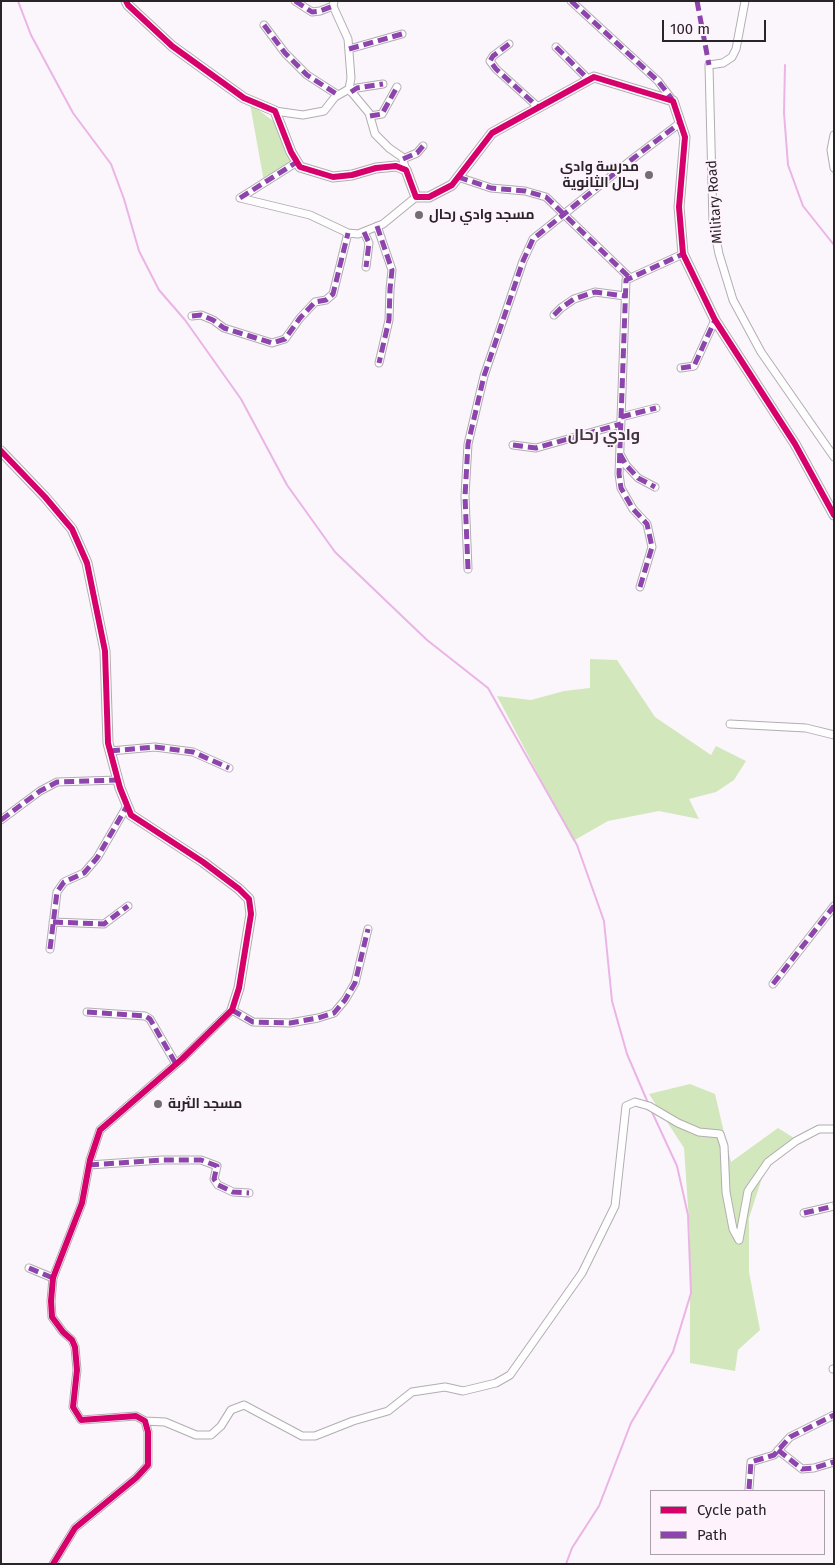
<!DOCTYPE html>
<html>
<head>
<meta charset="utf-8">
<style>
	body { margin:0 }
	#map { position:relative; width:835px; height:1565px; overflow:hidden; background:#fbf6fb; font-family:"Fira Sans",sans-serif }
	canvas { display:block }
	.frame { position:absolute; inset:0; border:2px solid #292428; pointer-events:none }
	.legend { position:absolute; left:650px; top:1490px; width:175px; height:65px; box-sizing:border-box; background:#fef3fd; border:1px solid #a9a0a8; margin:0; padding:6px 9px; list-style:none; font-size:15px; color:#292428 }
	.legend li { display:flex; align-items:center; gap:10px; height:25px }
	.legend b { width:25px; border:1px solid #a9a0a8 }
	.scale { position:absolute; left:662px; top:20px; width:104px; height:22px; box-sizing:border-box; border:2px solid #292428; border-top:0; padding-left:6px; font-size:15px; line-height:18px; white-space:nowrap; color:#292428; -webkit-text-stroke:4px #fef3fd; paint-order:stroke }
</style>
</head>
<body>
<div id="map">
<canvas width="835" height="1565"></canvas>
<div class="frame"></div>
<ul class="legend">
<li><b style="height:6px;background:#d6006c"></b>Cycle path</li>
<li><b style="height:6px;background:#8e44ad"></b>Path</li>
</ul>
<div class="scale">100 m</div>
</div>
<script>
const context = document.querySelector('canvas').getContext('2d');
context.lineJoin = 'round';
function fill(path, color) {
  context.fillStyle = color;
  context.fill(path, 'evenodd');
}
function toPath(rows) {
  const path = new Path2D();
  for (const r of rows) {
    path.moveTo(r[0], r[1]);
    for (let i = 2; i < r.length; i += 2) path.lineTo(r[i], r[i + 1]);
  }
  return path;
}
function strokePath(path, color, width, dash) {
  context.strokeStyle = color;
  context.lineWidth = width;
  context.lineCap = dash ? 'butt' : 'round';
  context.setLineDash(dash || []);
  context.stroke(path);
}
function label(font, color, halo, rows, align = 'center') {
  context.font = font + ' "Fira Sans",Cairo,sans-serif';
  context.lineWidth = 4;
  context.setLineDash([]);
  context.textBaseline = 'middle';
  context.strokeStyle = halo;
  context.fillStyle = color;
  for (const [text, x, y, turn = 0] of rows) {
    context.save();
    context.translate(x, y);
    context.rotate((+turn || 0) * Math.PI / 180);
    context.textAlign = isNaN(turn) ? turn : align;
    if (halo) context.strokeText(text, 0, 0);
    context.fillText(text, 0, 0);
    context.restore();
  }
}
const green = toPath([
	[250,104,279,125,295,165,264,182],
	[590,659,617,660,655,717,711,755,716,746,746,761,734,780,716,792,689,799,699,819,659,811,608,821,573,841,497,696,531,700,564,691,590,688],
	[690,1084,715,1094,731,1162,778,1128,794,1138,764,1172,749,1218,749,1272,760,1330,738,1350,735,1371,690,1363,690,1236,684,1148,649,1094]
]);
const stream = toPath([
	[18,1,31,35,73,113,111,164,124,199,139,251,159,290,185,320,241,399,287,485,335,552,427,640,488,688,577,845,604,921,612,1001,627,1054,648,1103],
	[785,65,784,113,788,165,803,206,834,245],
	[566,1564,572,1548,599,1506,631,1423,673,1352,691,1293,688,1215,677,1166,652,1112]
]);
const minor = toPath([
	[295,1,312,12,320,11,333,6],
	[571,1,658,81,673,101],
	[745,1,736,49,732,57,723,63,709,65,713,223,719,254,733,300,761,352,834,457],
	[264,25,285,53,307,75,338,95],
	[509,44,493,56,490,61,496,69,538,107],
	[556,47,589,80],
	[349,49,402,34],
	[349,89,369,113,375,134,389,148,402,157,406,170],
	[351,92,357,88,383,84],
	[275,111,303,115,324,111,335,97,349,89,351,78,348,39,333,6,334,1],
	[370,116,382,114,397,87],
	[834,135,831,150,834,168],
	[403,159,417,153,423,146],
	[458,177,491,188,525,191,546,197,630,278],
	[240,198,310,215,348,233,358,234,383,224,416,197],
	[240,198,297,162],
	[377,226,392,270,390,289,389,320,379,363],
	[364,232,369,243,366,267],
	[554,315,561,308,574,299,595,292,625,296],
	[192,316,201,315,213,320,224,328,272,343,285,339,300,318,315,302,326,300,333,294,348,233],
	[681,368,694,366,715,320],
	[621,417,656,408],
	[513,445,536,448,621,424],
	[620,454,626,465,638,478,655,487],
	[468,569,465,496,468,444,484,376,523,261,533,239,635,157,680,123],
	[640,587,652,547,647,524,633,509,621,488,619,474,626,280,683,254],
	[730,724,806,728,834,735],
	[110,751,155,747,193,752,229,768],
	[1,820,40,791,57,782,118,780],
	[53,922,104,924,128,906],
	[50,949,57,892,64,882,84,873,97,858,127,806],
	[773,984,834,906],
	[87,1012,145,1016,150,1019,176,1064],
	[89,1165,162,1160,201,1160,217,1166,214,1179,218,1185,233,1192,249,1193],
	[804,1213,834,1206],
	[29,1268,53,1278],
	[833,1369,834,1369],
	[145,1421,165,1422,196,1435,211,1435,221,1426,231,1410,244,1405,302,1436,315,1436,353,1421,388,1411,412,1392,445,1387,463,1391,496,1383,510,1375,582,1273,615,1206,626,1106,635,1102,649,1106,678,1123,699,1132,720,1134,724,1146,726,1192,733,1229,739,1240,748,1191,768,1162,796,1141,819,1129,834,1129],
	[778,1450,802,1469,814,1468,834,1462],
	[749,1489,751,1462,774,1455,790,1437,834,1415],
	[53,1564,75,1528,136,1478,148,1465,148,1432,145,1421,136,1416,81,1420,73,1407,77,1370,75,1347,72,1340,63,1332,52,1317,51,1301,53,1278,82,1203,90,1160,100,1130,182,1059,232,1010,253,1022,290,1023,318,1018,334,1013,345,1000,355,983,368,929]
]);
const tertiary = toPath([
	[126,1,128,5,172,46,244,98,275,111,291,152,300,167,333,177,352,175,376,168,396,166,406,170,416,197,429,197,452,185,492,133,594,77,673,101,685,137,679,207,683,254,715,320,795,444,834,515],
	[1,451,45,497,72,529,87,563,105,651,108,743,120,788,131,815,203,862,239,889,249,899,251,914,239,988,232,1010]
]);
const quiet = toPath([
	[295,1,312,12,320,11,333,6],
	[571,1,658,81,672,99],
	[697,1,709,65],
	[264,25,285,53,307,75,338,95],
	[509,44,493,56,490,61,496,69,538,107],
	[556,47,589,80],
	[349,49,402,34],
	[351,92,357,88,383,84],
	[370,116,382,114,397,87],
	[403,159,417,153,423,146],
	[458,177,491,188,525,191,546,197,630,278],
	[240,198,297,162],
	[377,226,392,270,390,289,389,320,379,363],
	[364,232,369,243,366,267],
	[554,315,561,308,574,299,595,292,625,296],
	[192,316,201,315,213,320,224,328,272,343,285,339,300,318,315,302,326,300,333,294,348,233],
	[681,368,694,366,715,320],
	[621,417,656,408],
	[513,445,536,448,621,424],
	[620,454,626,465,638,478,655,487],
	[468,569,465,496,468,444,484,376,523,261,533,239,635,157,680,123],
	[640,587,652,547,647,524,633,509,621,488,619,474,626,280,683,254],
	[110,751,155,747,193,752,229,768],
	[1,820,40,791,57,782,118,780],
	[53,922,104,924,128,906],
	[50,949,57,892,64,882,84,873,97,858,127,806],
	[773,984,834,906],
	[232,1010,253,1022,290,1023,318,1018,334,1013,345,1000,355,983,368,929],
	[87,1012,145,1016,150,1019,176,1064],
	[89,1165,162,1160,201,1160,217,1166,214,1179,218,1185,233,1192,249,1193],
	[804,1213,834,1206],
	[29,1268,53,1278],
	[833,1369,834,1369],
	[778,1450,802,1469,814,1468,834,1462],
	[749,1489,751,1462,774,1455,790,1437,834,1415]
]);
const cycleway = toPath([
	[126,1,128,5,172,46,244,98,275,111,291,152,300,167,333,177,352,175,376,168,396,166,406,170,416,197,429,197,452,185,492,133,594,77,673,101,685,137,679,207,683,254,715,320,795,444,834,515],
	[1,451,45,497,72,529,87,563,105,651,108,743,120,788,131,815,203,862,239,889,249,899,251,914,239,988,232,1010,182,1059,100,1130,90,1160,82,1203,56,1270,53,1278,51,1301,52,1317,63,1332,72,1340,75,1347,77,1370,73,1407,81,1420,136,1416,145,1421,148,1432,148,1465,136,1478,75,1528,53,1564]
]);
const markers = [
	[649,175,5,"#726e72"],
	[419,215,5,"#726e72"],
	[158,1104,5,"#726e72"]
];
const poiNames = [
	["مدرسة وادي",639,167,"right"],
	["رحال الثانوية",639,183,"right"],
	["مسجد وادي رحال",429,215],
	["مسجد الثربة",168,1104]
];
const streetNames = [
	["Military Road",715,202,-94]
];
const quarterNames = [
	["وادي رحال",604,436]
];
fill(green, '#d3e7bc');
strokePath(stream, '#eab4e6', 2);
strokePath(minor, '#b2adb2', 9);
strokePath(tertiary, '#b2adb2', 11);
strokePath(minor, '#fefefe', 7);
strokePath(tertiary, '#fefefe', 9);
strokePath(quiet, '#8e44ad', 5, [10, 5]);
strokePath(cycleway, '#d6006c', 6);
for (const [x, y, r, color] of markers) {
  const dot = new Path2D();
  dot.arc(x, y, r, 0, 2 * Math.PI);
  context.fillStyle = color;
  context.fill(dot);
  strokePath(dot, '#fef3fd', 2);
}
label('bold 14px', '#292428', '#fef3fd', poiNames, 'left');
label('14px', '#292428', '#fef3fd', streetNames);
label('bold 16px', '#3f353f', '#fef3fd', quarterNames);
</script>
</body>
</html>
